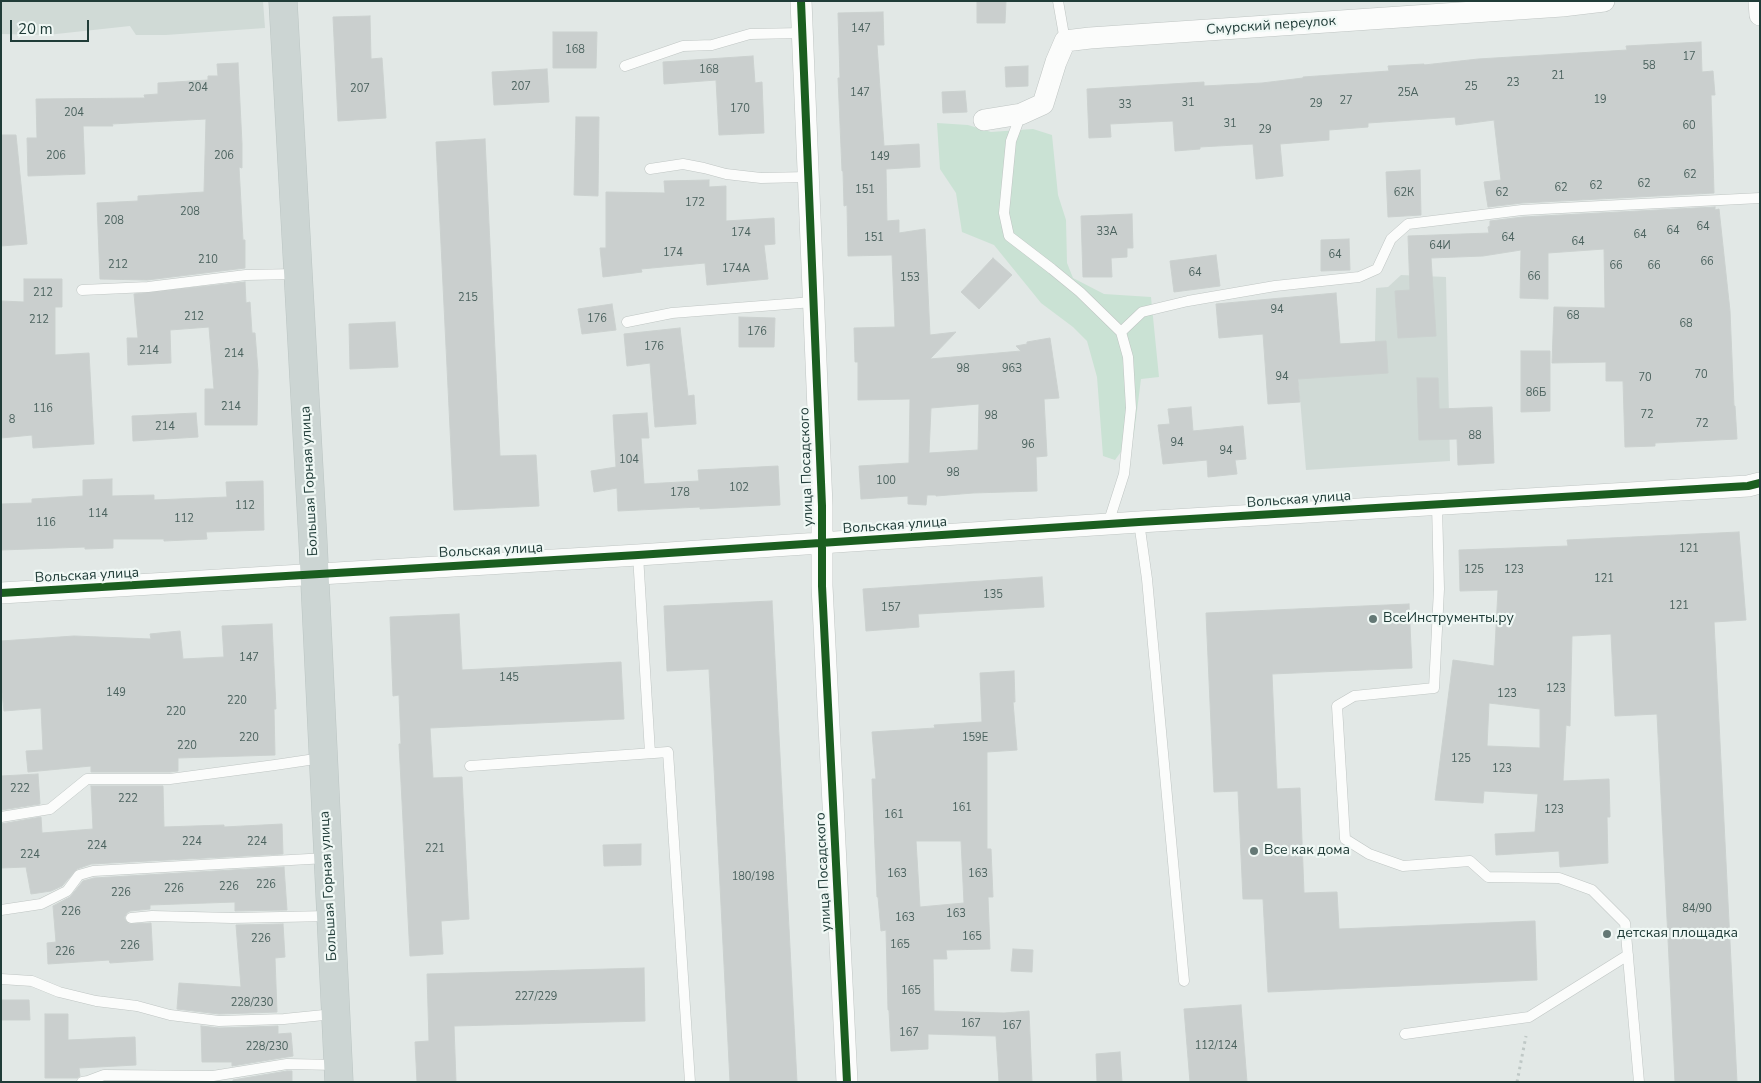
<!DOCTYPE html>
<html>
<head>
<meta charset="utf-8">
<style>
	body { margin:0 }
	#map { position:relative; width:1761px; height:1083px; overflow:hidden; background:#e2e8e6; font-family:"Nunito Sans",sans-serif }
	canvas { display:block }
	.frame { position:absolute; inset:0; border:2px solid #203c38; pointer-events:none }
	.scale { position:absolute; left:10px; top:20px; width:79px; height:22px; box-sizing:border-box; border:2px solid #203c38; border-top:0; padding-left:6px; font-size:15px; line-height:18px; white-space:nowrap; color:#203c38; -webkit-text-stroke:4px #f0f8f5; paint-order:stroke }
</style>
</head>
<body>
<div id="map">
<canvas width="1761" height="1083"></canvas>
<div class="frame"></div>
<div class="scale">20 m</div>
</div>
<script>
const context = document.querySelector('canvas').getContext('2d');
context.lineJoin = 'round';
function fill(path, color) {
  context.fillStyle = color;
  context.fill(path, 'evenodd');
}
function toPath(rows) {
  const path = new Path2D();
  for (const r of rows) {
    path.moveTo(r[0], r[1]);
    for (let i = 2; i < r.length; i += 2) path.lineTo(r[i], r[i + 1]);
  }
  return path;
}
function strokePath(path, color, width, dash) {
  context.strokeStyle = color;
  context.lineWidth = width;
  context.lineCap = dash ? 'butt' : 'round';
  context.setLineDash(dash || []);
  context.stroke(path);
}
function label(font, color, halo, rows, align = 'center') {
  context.font = font + ' "Nunito Sans",sans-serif';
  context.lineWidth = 4.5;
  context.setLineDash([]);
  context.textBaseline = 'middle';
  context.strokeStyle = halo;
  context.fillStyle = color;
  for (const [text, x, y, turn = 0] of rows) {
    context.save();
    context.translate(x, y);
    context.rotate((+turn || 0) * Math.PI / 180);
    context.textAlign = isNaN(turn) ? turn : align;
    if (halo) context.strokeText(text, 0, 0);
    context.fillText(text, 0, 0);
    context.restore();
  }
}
const built = toPath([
	[1,1,263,1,265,28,166,35,136,35,130,26,47,35,1,34],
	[1401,275,1446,277,1450,461,1306,470,1296,350,1313,345,1375,342,1376,288,1388,287]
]);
const green = toPath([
	[937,123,968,125,991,132,1033,129,1052,135,1058,195,1066,220,1067,263,1073,278,1104,294,1151,297,1159,377,1141,379,1134,434,1115,460,1103,456,1097,377,1087,341,1073,327,1041,303,994,245,962,232,956,193,940,169]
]);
const building = toPath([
	[977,1,1006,1,1005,23,977,23,977,1],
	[883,12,884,45,877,45,884,146,919,144,920,167,886,169,887,221,899,220,899,233,925,229,930,335,956,332,930,359,1021,351,1016,346,1027,344,1027,342,1050,338,1059,398,1044,399,1047,456,1036,457,1037,491,973,493,936,496,936,495,927,495,926,505,908,504,908,496,861,499,859,466,909,463,910,399,858,400,858,362,855,362,854,328,895,327,892,255,848,256,847,205,844,206,843,171,842,171,838,78,840,78,838,13,883,12],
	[979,404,978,450,929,453,931,408,979,404],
	[370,16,371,59,382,58,386,118,338,121,333,17,370,16],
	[553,32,597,32,596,68,553,68,553,32],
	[1701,42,1702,72,1713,71,1715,95,1711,95,1714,193,1522,203,1488,207,1484,182,1501,180,1494,120,1456,125,1455,117,1368,123,1368,127,1329,130,1329,140,1280,144,1283,176,1256,179,1253,144,1200,147,1200,149,1175,151,1173,121,1110,124,1111,137,1089,138,1087,89,1204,82,1204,86,1262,83,1303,78,1303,77,1389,71,1388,66,1424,64,1424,65,1478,59,1627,50,1626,46,1701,42],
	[753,56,755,83,762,82,764,133,719,135,716,80,664,84,663,62,753,56],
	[238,63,242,144,242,168,239,167,243,240,245,240,245,268,147,280,100,279,97,203,138,201,138,196,204,192,206,119,112,124,113,126,83,126,85,174,28,176,27,138,37,138,36,99,145,98,144,95,158,94,158,83,208,80,208,76,218,76,217,64,238,63],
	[1028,66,1028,86,1006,87,1005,67,1028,66],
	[547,69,549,102,494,105,492,72,547,69],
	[965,91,967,112,943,113,942,92,965,91],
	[576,117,599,117,598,196,574,195,576,117],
	[1,135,16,135,27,244,1,246,1,135],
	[485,139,500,456,536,455,539,506,454,510,436,142,485,139],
	[1420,170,1421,215,1388,217,1386,172,1420,170],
	[709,180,709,187,726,186,726,221,774,218,775,244,764,245,768,279,707,285,705,263,641,269,642,272,603,277,600,248,606,248,606,192,665,193,664,181,709,180],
	[1715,207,1715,210,1719,209,1730,311,1734,406,1735,406,1737,439,1655,443,1655,446,1625,447,1623,381,1606,381,1606,362,1552,363,1554,307,1605,308,1604,249,1548,253,1548,299,1520,298,1521,250,1483,256,1431,258,1436,336,1398,338,1395,291,1410,290,1408,236,1489,233,1488,227,1490,226,1490,221,1523,217,1715,207],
	[1132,214,1133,248,1127,248,1127,257,1111,258,1112,277,1083,277,1081,216,1132,214],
	[1349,239,1350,270,1321,271,1321,240,1349,239],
	[1216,255,1220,286,1174,292,1170,261,1216,255],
	[993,258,1012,275,979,309,961,292,993,258],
	[24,279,62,279,62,307,55,307,55,355,89,353,94,444,33,448,32,435,1,438,1,301,24,302,24,279],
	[245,282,246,303,250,302,252,333,255,333,258,371,257,425,205,425,205,389,214,389,209,327,170,330,171,363,128,365,127,338,138,338,134,294,245,282],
	[1336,293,1340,344,1386,341,1388,373,1298,379,1300,402,1268,404,1263,334,1219,338,1216,304,1336,293],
	[612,304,616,330,582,334,578,309,612,304],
	[739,317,775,318,774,347,739,347,739,317],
	[395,322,398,367,350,369,349,324,395,322],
	[680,328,688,396,694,395,696,424,655,427,650,363,627,366,624,334,680,328],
	[1521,351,1550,351,1550,411,1521,412,1521,351],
	[1417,378,1438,378,1439,409,1492,407,1494,463,1458,465,1457,439,1419,440,1417,378],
	[1191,407,1193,431,1243,426,1246,459,1235,460,1237,474,1208,477,1207,460,1163,464,1158,425,1170,424,1168,409,1191,407],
	[196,413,198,437,133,441,132,416,196,413],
	[647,413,649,438,641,438,644,484,699,481,698,470,778,466,780,505,700,509,700,507,618,511,617,488,594,492,591,471,616,467,613,415,647,413],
	[112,479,112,496,154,495,154,500,227,497,226,482,263,481,264,530,206,532,207,539,164,541,164,539,113,539,113,548,85,549,85,547,1,550,1,504,32,503,32,499,83,496,83,480,112,479],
	[1739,532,1746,620,1714,622,1737,1082,1675,1082,1657,714,1615,716,1611,634,1572,636,1570,726,1566,725,1563,781,1609,779,1610,817,1607,817,1608,863,1560,867,1559,851,1496,855,1495,834,1535,832,1538,794,1484,791,1483,803,1435,800,1453,660,1494,666,1498,590,1460,591,1459,550,1568,546,1567,540,1739,532],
	[1489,703,1540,709,1540,748,1487,746,1489,703],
	[1042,577,1044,607,918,614,919,627,866,631,863,589,1042,577],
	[772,601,797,1082,730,1082,709,669,667,671,664,606,772,601],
	[1409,604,1412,668,1272,674,1277,789,1300,788,1304,893,1337,892,1339,929,1535,921,1537,980,1268,992,1263,899,1243,899,1238,791,1214,792,1206,613,1409,604],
	[459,614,462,670,621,662,624,719,430,728,433,778,462,777,469,919,441,921,443,954,410,956,399,744,401,744,399,695,393,696,390,617,459,614],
	[272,624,276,709,274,709,275,755,178,758,178,771,170,772,91,772,91,766,28,772,26,751,43,750,41,708,4,711,1,683,1,641,74,636,151,639,150,634,180,631,183,659,224,657,222,626,272,624],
	[1014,671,1015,702,1013,702,1017,750,987,752,987,849,991,849,993,897,988,897,990,949,946,950,947,959,933,959,934,1011,1004,1013,1029,1011,1032,1082,999,1082,996,1036,928,1034,928,1049,891,1051,889,1010,888,1010,886,930,881,931,878,897,877,897,872,779,876,779,872,732,935,728,934,725,982,722,980,673,1014,671],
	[916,841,961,841,964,903,920,907,916,841],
	[38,774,40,804,1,810,1,776,38,774],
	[91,786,163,786,164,827,224,825,224,827,282,824,283,854,91,864,77,869,62,886,51,891,31,894,26,867,1,868,1,824,41,817,42,833,93,829,91,786],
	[641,844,641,865,604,866,603,845,641,844],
	[284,867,287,910,235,911,235,902,150,905,150,909,130,911,127,913,124,918,129,924,151,923,153,960,110,963,109,960,48,964,47,943,56,942,53,906,70,897,83,881,94,878,284,867],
	[283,924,285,957,275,958,277,1012,219,1014,177,1009,179,983,241,987,236,925,283,924],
	[1013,949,1033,950,1032,972,1011,971,1013,949],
	[644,968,645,1021,454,1026,456,1082,417,1082,415,1042,429,1041,427,974,644,968],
	[1,1000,29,1000,30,1020,1,1020,1,1000],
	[1241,1005,1247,1082,1190,1082,1184,1009,1241,1005],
	[45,1014,68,1014,68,1040,135,1037,136,1065,79,1068,80,1076,77,1078,45,1078,45,1014],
	[201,1026,219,1028,278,1026,278,1034,291,1033,293,1056,232,1066,232,1062,202,1062,201,1026],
	[1120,1052,1122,1082,1097,1082,1096,1054,1120,1052],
	[287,1071,292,1071,292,1082,233,1082,233,1080,287,1071]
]);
const path = toPath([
	[1517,1082,1526,1036]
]);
const service = toPath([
	[1058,1,1065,41],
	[625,66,683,46,712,45,750,34,802,33],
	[1021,114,1011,141,1004,213,1009,236,1052,269,1080,292,1121,332,1128,357,1131,408,1124,474,1108,524],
	[650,169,683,164,704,168,726,174,761,178,808,177],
	[82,290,148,287,246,275,297,274],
	[627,322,672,313,813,302],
	[1121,332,1142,312,1188,301,1275,286,1359,277,1377,269,1391,239,1408,224,1522,210,1760,198],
	[1437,504,1439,589,1434,688,1354,696,1337,706,1345,839,1369,854,1403,866,1470,861,1488,877,1559,878,1592,890,1625,923,1639,1082],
	[1139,522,1147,579,1184,981],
	[638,555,650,753],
	[470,766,668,752,690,1082],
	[1,817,50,809,87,779,170,779,275,765,322,758],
	[1,910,41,904,67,891,79,875,93,871,327,858],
	[131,918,152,916,232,918,329,916],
	[1,979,32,981,59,992,96,1001,137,1006,170,1015,219,1021,284,1019,334,1014],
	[1405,1034,1529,1017,1628,955],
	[82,1082,88,1081,104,1075,213,1076,287,1064,337,1065]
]);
const minor = toPath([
	[801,1,822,506,822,586,847,1082],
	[1759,1,1760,15],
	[984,120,1021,114,1043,104,1056,62,1065,41,1090,38,1562,6,1604,1],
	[1,593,638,555,1139,522,1748,486,1760,483]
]);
const primary = toPath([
	[283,1,313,542,339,1082]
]);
const cycleway = toPath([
	[801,1,822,506,822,586,847,1082],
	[1,593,638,555,1139,522,1748,486,1760,483]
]);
const markers = [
	[1373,619,5,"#647875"],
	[1254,851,5,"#647875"],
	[1607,934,5,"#647875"]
];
const numberNames = [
	["147",861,29],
	["168",575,50],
	["17",1689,57],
	["58",1649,66],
	["168",709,70],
	["21",1558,76],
	["23",1513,83],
	["207",521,87],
	["25",1471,87],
	["204",198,88],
	["207",360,89],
	["147",860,93],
	["25А",1408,93],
	["19",1600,100],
	["27",1346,101],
	["31",1188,103],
	["29",1316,104],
	["33",1125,105],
	["170",740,109],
	["204",74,113],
	["31",1230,124],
	["60",1689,126],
	["29",1265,130],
	["206",56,156],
	["206",224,156],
	["149",880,157],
	["62",1690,175],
	["62",1644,184],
	["62",1596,186],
	["62",1561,188],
	["151",865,190],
	["62К",1404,193],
	["62",1502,193],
	["172",695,203],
	["208",190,212],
	["208",114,221],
	["64",1703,227],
	["64",1673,231],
	["33А",1107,232],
	["174",741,233],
	["64",1640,235],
	["151",874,238],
	["64",1508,238],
	["64",1578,242],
	["64И",1440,246],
	["174",673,253],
	["64",1335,255],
	["210",208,260],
	["66",1707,262],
	["212",118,265],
	["66",1616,266],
	["66",1654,266],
	["174А",736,269],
	["64",1195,273],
	["66",1534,277],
	["153",910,278],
	["212",43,293],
	["215",468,298],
	["94",1277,310],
	["68",1573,316],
	["212",194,317],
	["176",597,319],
	["212",39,320],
	["68",1686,324],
	["176",757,332],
	["176",654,347],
	["214",149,351],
	["214",234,354],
	["98",963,369],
	["96З",1012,369],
	["70",1701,375],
	["94",1282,377],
	["70",1645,378],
	["86Б",1536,393],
	["214",231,407],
	["116",43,409],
	["72",1647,415],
	["98",991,416],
	["8",12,420],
	["72",1702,424],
	["214",165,427],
	["88",1475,436],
	["94",1177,443],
	["96",1028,445],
	["94",1226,451],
	["104",629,460],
	["98",953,473],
	["100",886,481],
	["102",739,488],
	["178",680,493],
	["112",245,506],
	["114",98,514],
	["112",184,519],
	["116",46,523],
	["121",1689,549],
	["125",1474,570],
	["123",1514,570],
	["121",1604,579],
	["135",993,595],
	["121",1679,606],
	["157",891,608],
	["147",249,658],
	["145",509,678],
	["123",1556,689],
	["149",116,693],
	["123",1507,694],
	["220",237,701],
	["220",176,712],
	["220",249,738],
	["159Е",975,738],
	["220",187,746],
	["125",1461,759],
	["123",1502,769],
	["222",20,789],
	["222",128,799],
	["161",962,808],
	["123",1554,810],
	["161",894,815],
	["224",192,842],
	["224",257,842],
	["224",97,846],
	["221",435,849],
	["224",30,855],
	["163",897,874],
	["163",978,874],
	["180/198",753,877],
	["226",266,885],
	["226",229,887],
	["226",174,889],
	["226",121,893],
	["84/90",1697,909],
	["226",71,912],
	["163",956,914],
	["163",905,918],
	["165",972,937],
	["226",261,939],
	["165",900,945],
	["226",130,946],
	["226",65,952],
	["165",911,991],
	["227/229",536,997],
	["228/230",252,1003],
	["167",971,1024],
	["167",1012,1026],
	["167",909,1033],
	["112/124",1216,1046],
	["228/230",267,1047]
];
const streetNames = [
	["Смурский переулок",1271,26,-4],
	["улица Посадского",807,467,-92],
	["Большая Горная улица",310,481,-93],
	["Вольская улица",1299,500,-4],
	["Вольская улица",895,526,-4],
	["Вольская улица",491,551,-3],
	["Вольская улица",87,576,-3],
	["улица Посадского",824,872,-93],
	["Большая Горная улица",329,886,-93]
];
const poiNames = [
	["ВсеИнструменты.ру",1383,619],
	["Все как дома",1264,851],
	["детская площадка",1617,934]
];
fill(built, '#d0dad6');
fill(green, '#cae2d4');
fill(building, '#cacfce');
strokePath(building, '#cbd1cf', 1);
strokePath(service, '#bfc5c3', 11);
strokePath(minor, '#bfc5c3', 22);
strokePath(primary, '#bbc5c3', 29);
strokePath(path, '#bfc8c6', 3, [2.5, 4]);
strokePath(service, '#fbfcfb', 10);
strokePath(minor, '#fbfcfb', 21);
strokePath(primary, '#ccd5d3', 28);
strokePath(cycleway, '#1b5e20', 8);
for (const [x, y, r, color] of markers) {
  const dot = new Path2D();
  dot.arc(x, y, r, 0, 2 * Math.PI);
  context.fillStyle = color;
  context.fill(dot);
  strokePath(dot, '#f0f8f5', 2);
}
label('11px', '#4b625e', null, numberNames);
label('14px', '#203c38', '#f0f8f5', streetNames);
label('14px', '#203c38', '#f0f8f5', poiNames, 'left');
</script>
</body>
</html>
